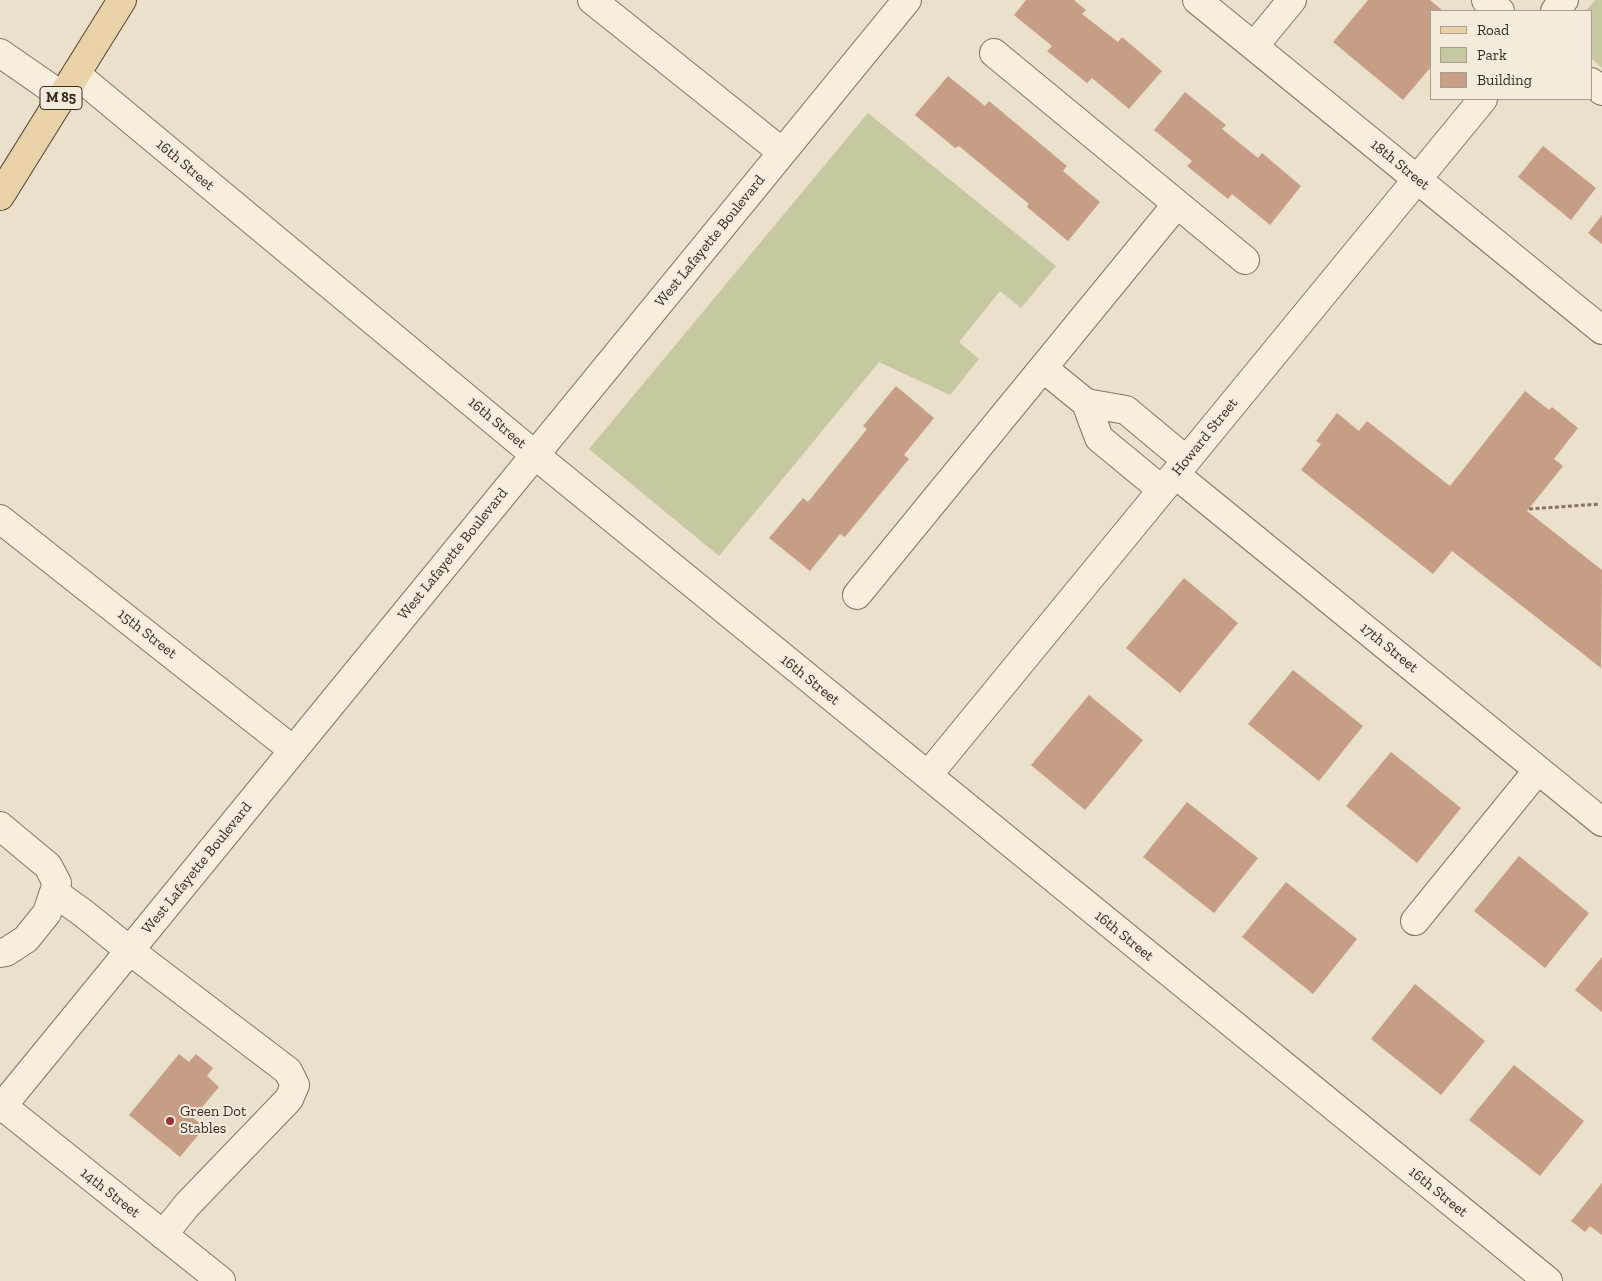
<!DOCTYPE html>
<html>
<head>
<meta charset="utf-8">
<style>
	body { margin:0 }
	#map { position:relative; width:1602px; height:1281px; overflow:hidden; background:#ebe0cc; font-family:"Zilla Slab",serif }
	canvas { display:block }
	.legend { position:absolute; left:1430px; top:10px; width:162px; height:90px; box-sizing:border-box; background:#f3ebdb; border:1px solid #a99f91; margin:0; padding:6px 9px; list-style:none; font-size:15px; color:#392d23 }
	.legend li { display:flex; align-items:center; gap:10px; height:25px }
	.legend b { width:25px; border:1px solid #a99f91 }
</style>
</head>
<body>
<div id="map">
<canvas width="1602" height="1281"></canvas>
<ul class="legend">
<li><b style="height:6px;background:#ead2a8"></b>Road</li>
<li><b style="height:14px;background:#c6c9a0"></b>Park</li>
<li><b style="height:14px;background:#c69d85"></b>Building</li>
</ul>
</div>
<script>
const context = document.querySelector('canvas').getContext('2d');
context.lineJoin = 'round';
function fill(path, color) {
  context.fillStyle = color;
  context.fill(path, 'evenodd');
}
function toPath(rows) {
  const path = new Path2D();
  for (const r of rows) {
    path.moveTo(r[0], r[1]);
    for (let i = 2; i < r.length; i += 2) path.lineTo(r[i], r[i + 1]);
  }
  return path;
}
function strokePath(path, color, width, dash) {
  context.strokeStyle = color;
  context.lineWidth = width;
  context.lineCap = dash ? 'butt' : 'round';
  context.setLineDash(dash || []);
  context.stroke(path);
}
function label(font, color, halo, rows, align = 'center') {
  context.font = font + ' "Zilla Slab",serif';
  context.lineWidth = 4;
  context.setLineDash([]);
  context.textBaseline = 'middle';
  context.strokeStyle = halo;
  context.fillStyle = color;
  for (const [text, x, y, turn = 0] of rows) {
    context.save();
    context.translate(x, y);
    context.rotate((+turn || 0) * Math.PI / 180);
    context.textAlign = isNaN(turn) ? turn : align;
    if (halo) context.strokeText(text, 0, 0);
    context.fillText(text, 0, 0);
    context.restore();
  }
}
const green = toPath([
	[1595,0,1602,0,1602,68,1591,58,1591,11,1586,11],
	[868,113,1056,266,1021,308,1000,291,959,342,979,359,950,395,879,362,719,556,589,449]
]);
const building = toPath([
	[1026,0,1074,0,1086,10,1082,14,1118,42,1122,37,1162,71,1129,109,1092,78,1087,83,1047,51,1052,46,1014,15],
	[1368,0,1430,0,1443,11,1431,11,1431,67,1403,100,1333,42],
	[948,76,985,106,989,101,1067,166,1063,171,1100,202,1068,241,1027,207,1029,204,959,146,955,148,915,115],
	[1185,92,1226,125,1222,129,1258,158,1262,153,1301,186,1270,225,1232,194,1228,199,1187,166,1192,161,1154,130],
	[1543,146,1596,188,1571,220,1518,177],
	[1602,215,1602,244,1588,233],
	[896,386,934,418,904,455,909,459,845,537,840,534,810,571,769,538,803,498,808,502,867,429,863,426],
	[1525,391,1549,410,1552,407,1578,428,1554,459,1563,466,1527,511,1602,570,1601,668,1452,551,1433,574,1301,470,1321,444,1316,441,1337,413,1359,431,1367,421,1450,486],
	[1184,578,1238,623,1180,693,1126,648],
	[1293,670,1363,726,1319,781,1248,724],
	[1089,695,1143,740,1085,810,1031,765],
	[1391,752,1461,808,1417,863,1346,806],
	[1187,802,1258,858,1214,913,1143,857],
	[1519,856,1589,913,1545,968,1474,911],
	[1286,882,1357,939,1313,994,1242,937],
	[1602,957,1602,1012,1575,990],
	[1415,984,1485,1041,1441,1095,1371,1039],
	[179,1054,189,1062,196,1054,213,1068,207,1076,219,1087,193,1118,205,1127,180,1157,129,1115],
	[1514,1065,1584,1121,1540,1176,1469,1120],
	[1602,1183,1602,1235,1590,1226,1585,1232,1571,1221]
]);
const path = toPath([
	[1529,509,1600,504]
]);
const minor = toPath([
	[592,0,782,152],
	[1197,0,1602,330],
	[1486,0,1500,11],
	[1555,11,1564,0],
	[1254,46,1292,0],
	[0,53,62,96],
	[994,53,1245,260],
	[76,74,535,455,1548,1281],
	[1591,82,1602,91],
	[1043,368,1086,403,1099,438,1162,490],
	[1086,403,1126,410,1186,460],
	[1175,474,1602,822],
	[0,519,293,750],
	[857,595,1177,204],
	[928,775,1483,99],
	[0,826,48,866,57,883,47,913,26,939,6,952,0,953],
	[55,893,83,913,129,950,288,1071,295,1085,289,1099,187,1205,163,1235],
	[1415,921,1538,770],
	[0,1104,221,1281],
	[0,1109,907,0]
]);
const major = toPath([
	[0,196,122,0]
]);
const markers = [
	[170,1121,5,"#91363c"]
];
const shields = [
	[61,98,42]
];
const shieldNames = [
	["M 85",61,98]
];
const streetNames = [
	["16th Street",185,165,40],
	["18th Street",1400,165,39],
	["West Lafayette Boulevard",710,241,-51],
	["16th Street",497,423,40],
	["Howard Street",1205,437,-51],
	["West Lafayette Boulevard",453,554,-51],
	["15th Street",147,634,38],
	["17th Street",1389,648,39],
	["16th Street",810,680,39],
	["West Lafayette Boulevard",197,868,-51],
	["16th Street",1124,936,39],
	["16th Street",1438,1192,39],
	["14th Street",110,1193,38]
];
const poiNames = [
	["Green Dot",180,1112],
	["Stables",180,1129]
];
fill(green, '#c6c9a0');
fill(building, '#c69d85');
strokePath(minor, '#877361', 30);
strokePath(major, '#564234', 30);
strokePath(path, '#877361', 3, [4, 2.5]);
strokePath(minor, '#f7eede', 28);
strokePath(major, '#ead2a8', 28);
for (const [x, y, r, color] of markers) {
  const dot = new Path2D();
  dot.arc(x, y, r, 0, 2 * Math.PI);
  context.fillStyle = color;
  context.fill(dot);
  strokePath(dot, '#f3ebdb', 2);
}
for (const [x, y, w] of shields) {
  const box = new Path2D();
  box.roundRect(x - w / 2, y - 11.5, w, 23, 4);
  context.fillStyle = '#f3ebdb';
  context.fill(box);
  strokePath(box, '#392d23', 1);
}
label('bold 14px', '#392d23', null, shieldNames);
label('15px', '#392d23', '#f3ebdb', streetNames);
label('15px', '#392d23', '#f3ebdb', poiNames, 'left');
</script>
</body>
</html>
